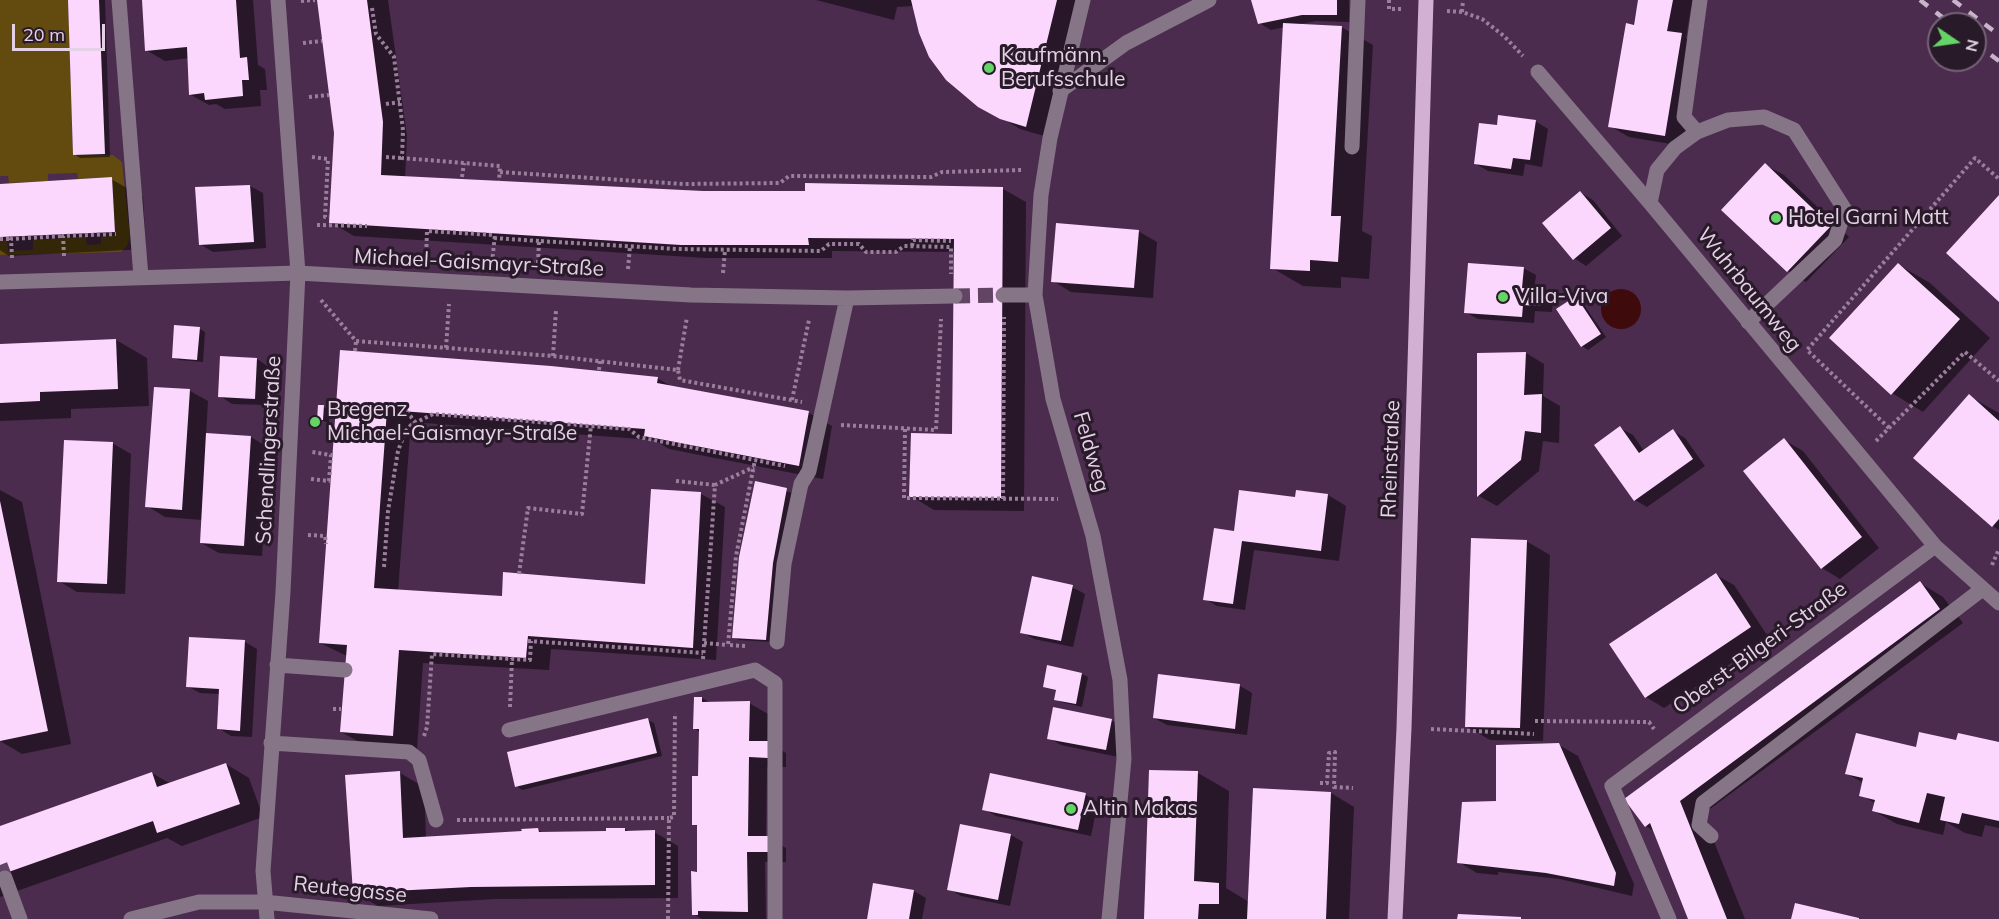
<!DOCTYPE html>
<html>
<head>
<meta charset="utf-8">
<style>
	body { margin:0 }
	#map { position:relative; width:1999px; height:919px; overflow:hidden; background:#4b2b4e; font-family:Mulish,sans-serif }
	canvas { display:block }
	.north { position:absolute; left:1927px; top:12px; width:60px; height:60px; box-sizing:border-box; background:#291a2a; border:2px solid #746375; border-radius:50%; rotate:103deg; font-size:16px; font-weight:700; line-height:24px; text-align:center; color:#e5d1e6 }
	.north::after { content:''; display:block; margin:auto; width:21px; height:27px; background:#65d467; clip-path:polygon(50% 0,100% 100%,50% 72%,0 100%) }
	.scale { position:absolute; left:12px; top:24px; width:93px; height:27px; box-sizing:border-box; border:3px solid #e5d1e6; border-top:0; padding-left:8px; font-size:18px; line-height:21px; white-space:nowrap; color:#e5d1e6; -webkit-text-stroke:4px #291a2a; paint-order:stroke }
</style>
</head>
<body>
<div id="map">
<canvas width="1999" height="919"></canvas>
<div class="north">N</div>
<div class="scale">20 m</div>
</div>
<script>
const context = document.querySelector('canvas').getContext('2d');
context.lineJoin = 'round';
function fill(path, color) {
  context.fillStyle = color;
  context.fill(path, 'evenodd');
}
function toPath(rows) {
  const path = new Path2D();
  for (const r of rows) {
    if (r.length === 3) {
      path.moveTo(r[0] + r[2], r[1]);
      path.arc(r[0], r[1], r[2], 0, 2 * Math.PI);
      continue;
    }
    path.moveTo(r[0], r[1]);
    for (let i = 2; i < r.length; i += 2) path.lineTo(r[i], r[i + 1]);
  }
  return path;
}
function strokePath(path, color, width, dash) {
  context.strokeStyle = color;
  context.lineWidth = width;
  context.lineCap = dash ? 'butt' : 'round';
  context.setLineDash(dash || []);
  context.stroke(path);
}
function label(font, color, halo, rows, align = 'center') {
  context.font = font + ' Mulish,sans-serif';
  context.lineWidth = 6;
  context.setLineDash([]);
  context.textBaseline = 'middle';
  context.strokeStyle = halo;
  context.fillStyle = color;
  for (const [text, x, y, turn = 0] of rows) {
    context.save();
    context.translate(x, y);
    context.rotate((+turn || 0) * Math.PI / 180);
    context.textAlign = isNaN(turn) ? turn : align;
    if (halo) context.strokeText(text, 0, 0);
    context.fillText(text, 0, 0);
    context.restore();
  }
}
const green = toPath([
	[0,0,68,0,73,155,113,155,122,162,130,237,127,246,121,252,0,255,0,241,7,240,8,251,33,250,33,240,86,237,87,245,101,244,101,237,115,236,112,177,78,179,77,173,48,174,48,181,9,183,8,176,0,176]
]);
const water = toPath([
	[1621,309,20]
]);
const shadow = toPath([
	[69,0,105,0,110,157,80,158,74,154],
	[143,0,253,0,258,65,265,69,267,90,260,90,261,106,225,109,216,104,209,105,191,95,189,58,165,61,146,50],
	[318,0,388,0,407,136,405,178,703,192,1003,189,1026,202,1024,511,934,510,911,496,954,436,956,252,832,251,832,258,706,258,354,236,330,222,336,133],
	[816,0,1076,0,1044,136,1020,129,961,93,930,56,914,6,897,7,894,20],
	[1252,0,1349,0,1349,22,1316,21,1300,24,1341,27,1373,45,1362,231,1372,236,1369,279,1341,277,1341,288,1303,286,1272,268,1285,27,1271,30,1259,23],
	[1639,0,1704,0,1703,9,1691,7,1686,38,1700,45,1683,146,1629,137,1610,126],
	[1535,121,1548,129,1542,167,1525,164,1523,176,1488,171,1476,164,1498,127],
	[1765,165,1784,175,1849,237,1806,282,1788,271,1723,210],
	[111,179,143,197,146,249,9,256,0,250,0,185],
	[250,186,263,193,266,248,213,252,200,244,196,188],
	[1581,193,1593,200,1622,236,1586,266,1574,258],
	[1138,231,1157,242,1153,298,1071,292,1053,281],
	[1899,265,1930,283,1990,338,1923,412,1892,393],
	[1523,268,1536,275,1534,290,1553,298,1552,312,1535,311,1534,323,1478,319,1465,312],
	[1576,298,1582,302,1606,337,1588,350,1582,346],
	[200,329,205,332,203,362,179,360,173,357],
	[116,340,147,358,149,406,71,409,71,418,0,421,0,346],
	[342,352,657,378,674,388,809,413,832,426,823,479,669,449,654,440,411,422,398,591,503,598,646,586,652,491,701,494,725,507,716,660,551,649,549,670,423,663,417,749,365,745,341,732,347,656,320,643],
	[1526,353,1544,364,1543,396,1560,406,1559,443,1543,441,1539,471,1497,506,1479,496,1479,354],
	[257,359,269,367,267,405,232,404,220,396],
	[156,388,190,391,208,401,206,434,251,437,269,448,262,556,219,553,201,543,202,520,165,517,147,506],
	[1969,396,1999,413,1999,530,1993,526],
	[323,407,329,410,329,423,318,419],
	[1620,428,1633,435,1644,451,1673,431,1685,438,1705,466,1647,507,1635,500],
	[1784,440,1803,451,1879,548,1840,579,1822,568],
	[112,443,131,454,125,594,77,592,59,581],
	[756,483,793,493,771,642,739,640,733,637],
	[0,490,22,502,71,744,22,754,0,741],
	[1328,495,1346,506,1339,561,1254,550,1245,610,1217,606,1205,599,1233,532,1296,499],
	[1526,541,1550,555,1543,741,1490,740,1466,726],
	[1716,575,1734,585,1769,638,1664,708,1646,697],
	[1920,583,1943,597,1963,623,1703,814,1745,919,1690,919,1655,832,1646,826],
	[1072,587,1085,594,1073,647,1034,639,1022,632],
	[245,642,257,649,252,737,231,736,218,728,220,694,200,693,187,686],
	[1082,674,1088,677,1082,707,1061,702,1055,699,1057,691,1044,687],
	[1240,686,1252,693,1247,735,1167,725,1154,718],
	[702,698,711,703,749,703,768,714,767,742,786,753,786,767,767,767,766,837,786,848,786,862,765,862,766,919,702,919,693,914,699,873,699,827,693,824,700,777,700,732,695,729],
	[648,720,654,723,662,756,522,790,517,786],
	[1111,720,1123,727,1118,757,1061,745,1049,738],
	[1958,742,1999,744,1999,828,1985,825,1982,837,1965,833,1946,822,1943,835,1897,824,1874,811,1875,803,1861,795,1864,783,1847,774,1917,748],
	[1559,745,1578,756,1634,884,1632,896,1560,879,1498,872,1498,875,1477,873,1459,862,1498,802],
	[226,764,249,778,263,817,182,846,167,838,0,897,0,827,152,773,171,784],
	[400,773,424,787,426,838,538,830,544,833,607,832,625,829,630,832,654,832,678,846,678,898,495,899,378,906,354,892],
	[1198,773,1229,791,1226,888,1249,902,1331,793,1354,807,1349,919,1145,919],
	[991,775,1086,795,1098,802,1091,836,996,816,984,809],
	[1011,835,1023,842,1010,906,961,896,949,889],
	[914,891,926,898,922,919,868,919]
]);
const building = toPath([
	[68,0,99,0,105,154,73,155],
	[142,0,236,0,240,58,247,57,249,80,242,80,243,96,205,100,204,93,189,95,187,47,145,51],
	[317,0,367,0,383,122,381,175,703,191,805,191,805,183,1003,187,1001,498,909,497,911,433,952,434,954,239,808,238,809,245,681,245,329,223,334,133],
	[911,0,1057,0,1026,127,1000,119,978,107,946,80,929,57,919,33],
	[1251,0,1337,0,1337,15,1302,15,1258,24],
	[1638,0,1673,0,1667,31,1682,33,1665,136,1608,127,1626,23,1634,25],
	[1283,23,1342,26,1331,216,1341,216,1338,262,1310,260,1310,271,1270,269],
	[1498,115,1536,120,1530,160,1513,158,1511,169,1474,164,1479,123,1497,125],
	[1765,163,1831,226,1787,272,1721,210],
	[112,177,115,232,0,237,0,184],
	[250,185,254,242,199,245,195,187],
	[1580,191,1611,228,1573,260,1542,223],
	[1999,195,1999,302,1946,253],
	[1056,223,1139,230,1134,288,1051,282],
	[1468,263,1524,267,1522,288,1541,289,1540,306,1523,305,1522,317,1464,313],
	[1898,263,1960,319,1891,395,1829,338],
	[1576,296,1601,334,1581,347,1556,309],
	[174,325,200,327,197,360,172,358],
	[116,339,118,389,40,392,40,401,0,403,0,344],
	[340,350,551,366,658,377,657,383,809,411,799,466,644,436,645,429,387,410,374,588,502,596,503,572,645,584,651,489,701,492,693,648,528,636,526,658,399,650,393,736,340,732,347,645,319,643],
	[1526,352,1524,395,1542,394,1541,433,1525,431,1521,460,1477,497,1477,353],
	[220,356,257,358,255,399,218,397],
	[154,387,190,389,182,510,145,507],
	[1969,394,1999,421,1999,519,1992,527,1913,458],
	[318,405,324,405,323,420,317,420],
	[1620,426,1639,453,1673,429,1693,459,1634,501,1594,445],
	[206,433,251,436,244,546,200,543],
	[1784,438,1862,537,1821,569,1743,471],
	[64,440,113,442,107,584,57,582],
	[755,481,787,488,773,563,766,640,732,638,739,557],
	[1239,490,1295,497,1296,490,1328,494,1321,551,1242,541,1233,604,1203,600,1214,528,1234,531],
	[0,501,48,731,0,741],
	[1471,538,1527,540,1520,728,1465,727],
	[1716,573,1751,627,1645,698,1609,644],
	[1032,576,1073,585,1061,641,1020,633],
	[1920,581,1940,609,1680,801,1727,919,1688,919,1650,823,1645,827,1624,799],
	[189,637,245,640,240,731,217,729,219,689,186,687],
	[1047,665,1082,673,1076,704,1054,700,1056,690,1043,687],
	[1158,674,1240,684,1235,729,1153,718],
	[694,697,702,697,702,702,750,701,749,741,768,741,768,758,749,757,748,836,768,836,768,852,747,852,748,912,698,911,698,915,692,915,691,871,697,872,697,825,692,825,692,776,698,776,699,729,693,729],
	[1053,707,1112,719,1106,750,1047,739],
	[648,718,657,753,515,787,507,752],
	[1919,732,1956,740,1958,733,1999,742,1999,821,1962,813,1959,824,1940,820,1945,797,1927,793,1919,823,1872,811,1875,800,1859,796,1863,778,1845,774,1856,733,1916,747],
	[1559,743,1616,873,1614,886,1546,873,1457,863,1462,802,1496,801,1496,745],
	[226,763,240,804,157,833,153,821,0,875,0,826,152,772,157,787],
	[1149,770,1198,771,1194,881,1219,883,1219,904,1199,904,1198,919,1144,919],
	[400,771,403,838,522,831,521,829,538,828,539,832,606,831,606,828,625,828,625,831,655,830,655,885,471,887,353,893,345,775],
	[990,773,1086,793,1078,830,982,810],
	[1253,788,1331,792,1326,919,1247,919],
	[960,824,1011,834,998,900,947,890],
	[873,883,914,890,909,919,867,919],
	[1795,903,1859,918,1859,919,1791,919],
	[1458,914,1521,917,1521,919,1457,919]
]);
const minorTunnel = toPath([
	[955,296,1003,295],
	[0,865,5,878]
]);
const path = toPath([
	[1389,0,1389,9,1404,9],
	[301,1,315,0],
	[372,8,376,34,394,57,403,130,402,158,500,166,499,181],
	[1447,11,1462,12,1482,19,1504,36,1523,56],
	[1462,12,1463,0],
	[303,43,322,41],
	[309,97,329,95],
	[386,104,400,102],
	[312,157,328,159,325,217,329,217],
	[386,157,402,158],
	[500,172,683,184,780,183,789,176,931,177,942,172,1023,170],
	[462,177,464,163],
	[317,225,367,226],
	[494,238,539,241],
	[0,239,11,239],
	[912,246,913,240,951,241],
	[64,256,63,236,116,234],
	[12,258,11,239,63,236],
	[426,259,427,231,494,235],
	[492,263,495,234],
	[538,263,539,241,677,249,821,251,829,244,859,244,866,252,896,252,904,246,951,247,951,274],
	[628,269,630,246],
	[723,273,725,250],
	[321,300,356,341,553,356,678,370,680,380,802,402],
	[446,348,449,304],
	[355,351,356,341],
	[553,356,556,310],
	[599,370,600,361],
	[678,370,687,317],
	[792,400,809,320],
	[394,411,407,412,416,423],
	[841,425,936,430,941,319],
	[1889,428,1807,350,1975,158,1999,179],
	[905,429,904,498,1058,499],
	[1876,441,1965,352,1999,381],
	[311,479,329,481,331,455,312,452],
	[676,481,715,485],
	[1003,499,1004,317],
	[308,535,325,536,326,544],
	[1992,565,1999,549],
	[384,567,388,511,398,451,405,432,411,425,433,414,629,429,639,437,785,466],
	[519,574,528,508,582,514,591,425],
	[528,641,703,653],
	[704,643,728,645],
	[745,646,728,645,736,556,755,460],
	[703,659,715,485,754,467],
	[510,707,512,658],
	[333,709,341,709],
	[1535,721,1649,722,1654,729],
	[1431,729,1534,734],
	[424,736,427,727,432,654,530,660,531,641],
	[1320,783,1327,783,1329,753,1335,752,1334,787,1353,788],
	[457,820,669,818],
	[668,919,669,818,674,817,675,713]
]);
const minor = toPath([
	[119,0,141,277],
	[1083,0,1050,138,1041,195,1035,295,1053,399,1093,536,1120,680,1124,759,1109,919],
	[1538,72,1650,203,1935,546,1999,603],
	[1060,91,1126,43,1209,0],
	[1697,132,1684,117,1700,0],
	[1352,147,1358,0],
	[1650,203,1657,170,1675,148,1697,132,1728,120,1764,117,1794,130,1845,210,1835,240,1748,322],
	[0,282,298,273,691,295,847,298,955,296],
	[1003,295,1035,295],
	[777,642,784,564,801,484,809,471,847,298],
	[277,665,345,670],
	[509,730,755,670,775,683,775,919],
	[271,743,409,752,419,760,436,820],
	[1711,836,1699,825,1703,803,1981,590],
	[5,878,20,919],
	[131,919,199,902,264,902,431,919],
	[267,919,263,871,283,592,298,273,278,0],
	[1669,919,1612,786,1935,546]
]);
const major = toPath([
	[1395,919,1404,728,1426,0]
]);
const rail = toPath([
	[1920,0,1951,24],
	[1953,0,1999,35],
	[1975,43,1999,61]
]);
const markers = [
	[989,68,6,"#65d467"],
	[1776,218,6,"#65d467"],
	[1503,297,6,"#65d467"],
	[315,422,6,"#65d467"],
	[1071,809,6,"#65d467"]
];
const poiNames = [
	["Kaufmänn.",1001,56],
	["Berufsschule",1001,80],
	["Hotel Garni Matt",1788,218],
	["Villa-Viva",1515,297],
	["Bregenz",327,410],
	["Michael-Gaismayr-Straße",327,434],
	["Altin Makas",1083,809]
];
const streetNames = [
	["Michael-Gaismayr-Straße",479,263,3],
	["Wuhrbaumweg",1749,290,51],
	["Schendlingerstraße",269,450,-87],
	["Feldweg",1091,452,74],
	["Rheinstraße",1391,459,-88],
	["Oberst-Bilgeri-Straße",1760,648,-36],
	["Reutegasse",350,890,6]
];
fill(green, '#634a0e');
fill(water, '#3e0a0c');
fill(shadow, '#0007');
fill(building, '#fbd7fe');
strokePath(minorTunnel, '#624465', 15, [15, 8]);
strokePath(path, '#997f9b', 4, [3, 3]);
strokePath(minor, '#857587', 15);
strokePath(major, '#d1b0d3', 15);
strokePath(rail, '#cab4cb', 4.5, [10, 10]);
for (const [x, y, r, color] of markers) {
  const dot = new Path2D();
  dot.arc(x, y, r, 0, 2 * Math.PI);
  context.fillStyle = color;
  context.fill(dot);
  strokePath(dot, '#291a2a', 2);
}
label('21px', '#e5d1e6', '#291a2a', poiNames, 'left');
label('21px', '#e5d1e6', '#291a2a', streetNames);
</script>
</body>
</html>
